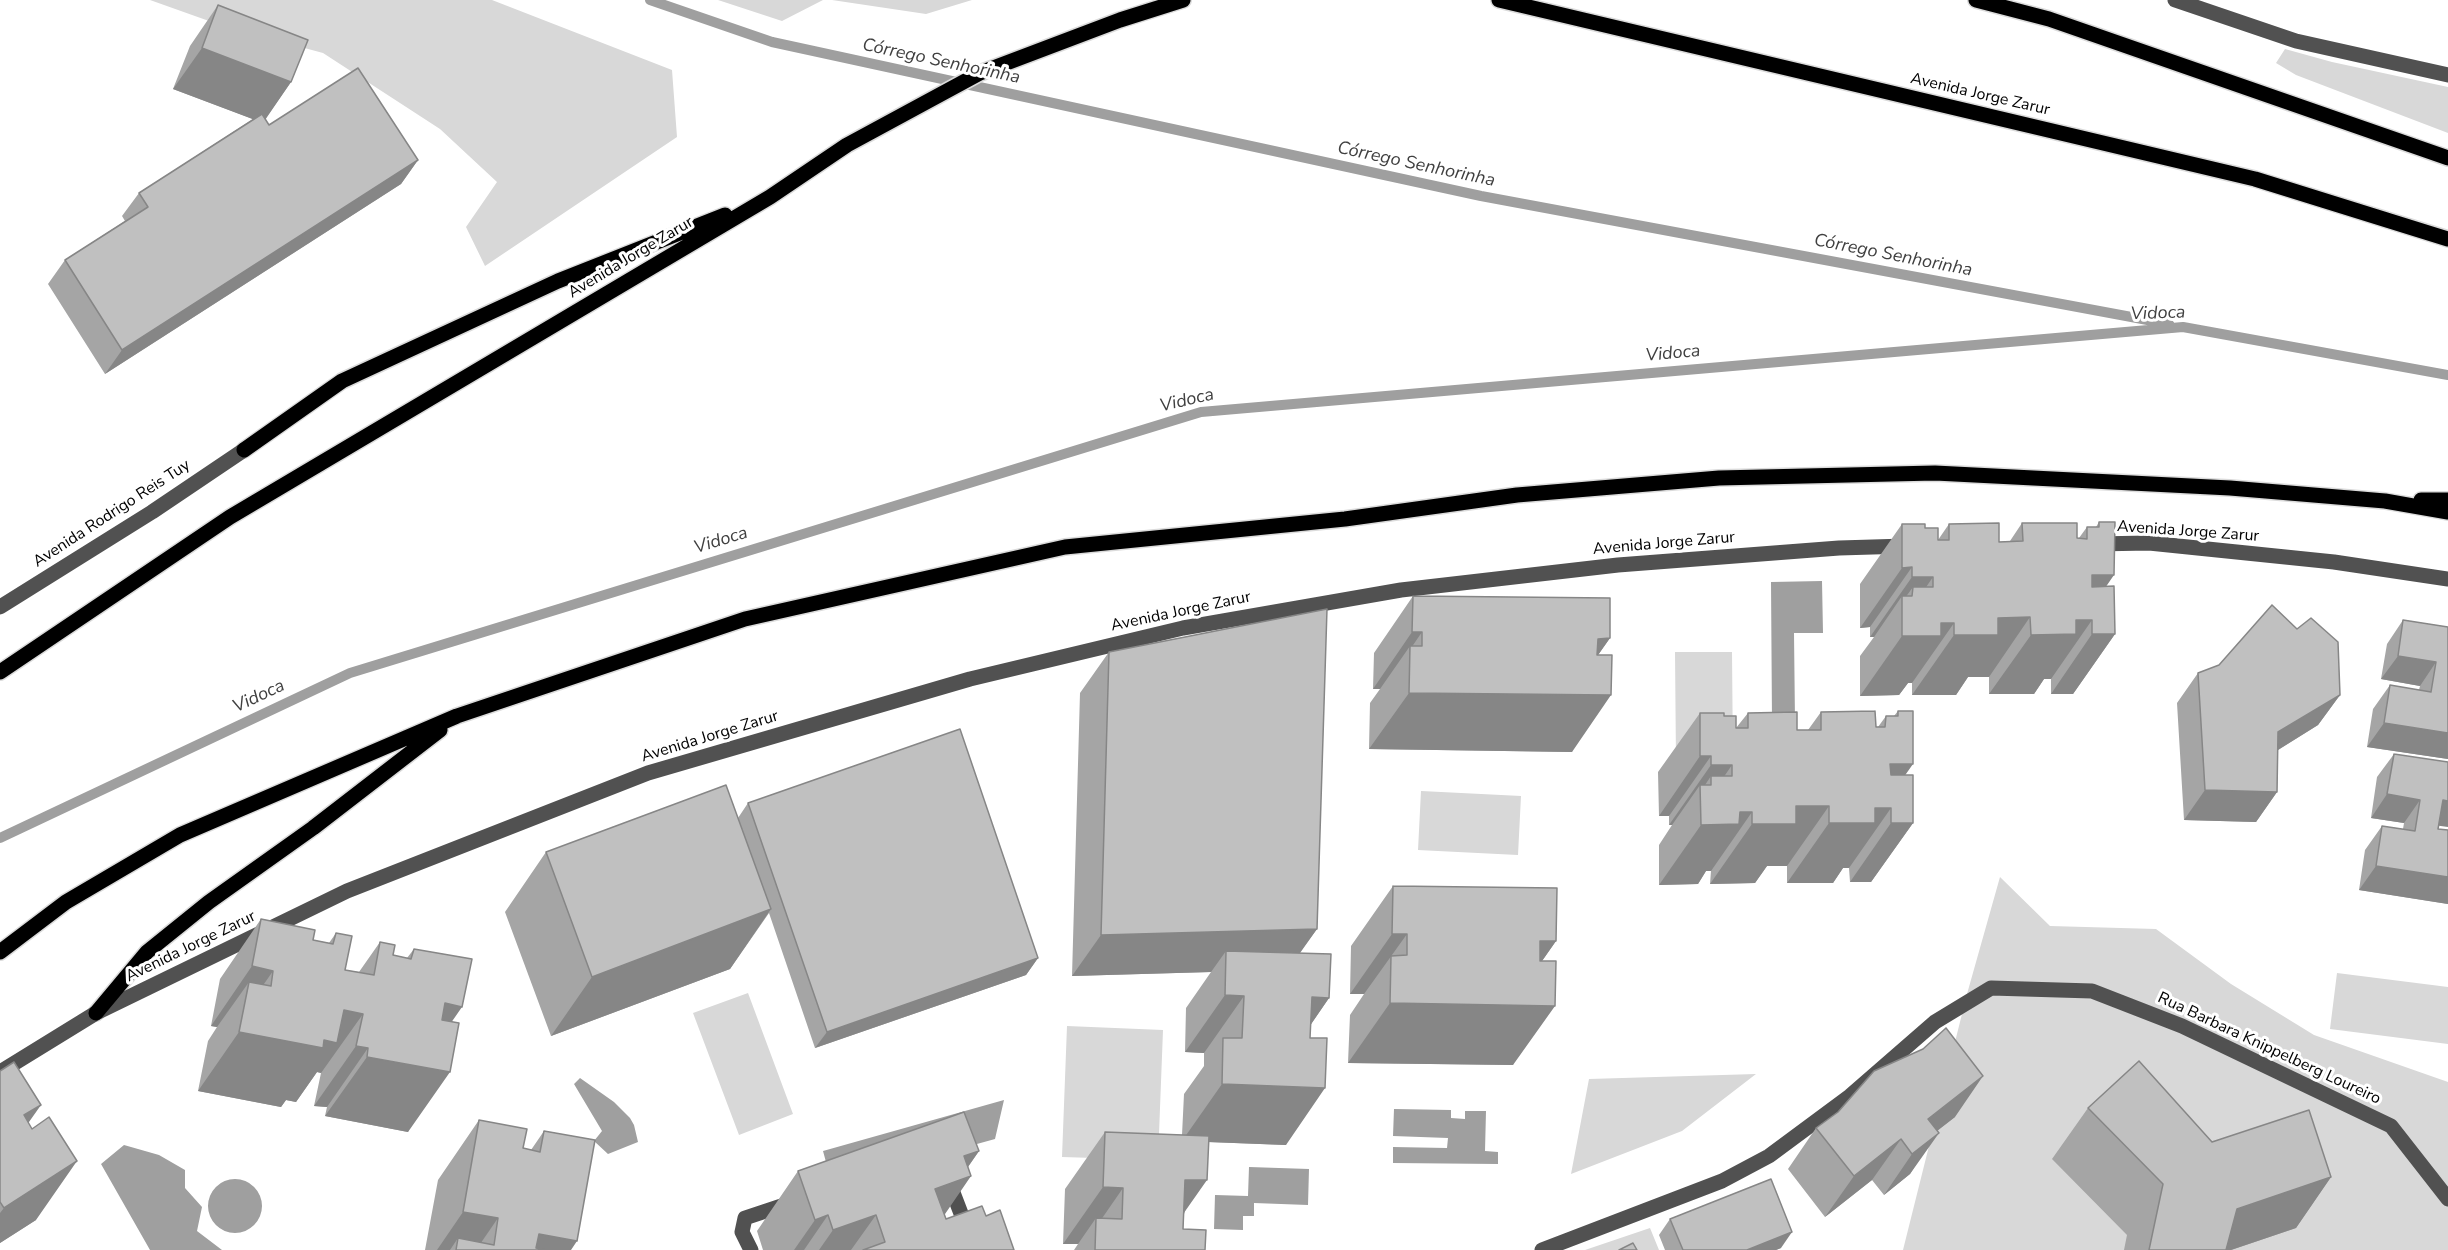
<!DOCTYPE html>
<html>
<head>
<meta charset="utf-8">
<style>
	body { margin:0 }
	canvas { display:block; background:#fff }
</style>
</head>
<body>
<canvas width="2448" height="1250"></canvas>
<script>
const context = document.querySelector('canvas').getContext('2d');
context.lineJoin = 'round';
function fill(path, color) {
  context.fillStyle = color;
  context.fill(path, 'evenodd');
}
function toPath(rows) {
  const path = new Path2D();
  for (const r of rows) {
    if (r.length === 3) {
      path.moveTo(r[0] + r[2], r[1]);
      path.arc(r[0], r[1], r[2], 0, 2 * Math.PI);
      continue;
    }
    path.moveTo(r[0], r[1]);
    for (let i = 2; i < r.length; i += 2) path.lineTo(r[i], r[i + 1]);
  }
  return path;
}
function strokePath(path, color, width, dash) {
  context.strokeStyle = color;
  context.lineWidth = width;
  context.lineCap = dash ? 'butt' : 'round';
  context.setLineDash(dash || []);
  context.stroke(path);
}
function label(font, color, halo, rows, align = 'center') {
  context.font = font + ' "Nunito Sans",sans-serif';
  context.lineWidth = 6;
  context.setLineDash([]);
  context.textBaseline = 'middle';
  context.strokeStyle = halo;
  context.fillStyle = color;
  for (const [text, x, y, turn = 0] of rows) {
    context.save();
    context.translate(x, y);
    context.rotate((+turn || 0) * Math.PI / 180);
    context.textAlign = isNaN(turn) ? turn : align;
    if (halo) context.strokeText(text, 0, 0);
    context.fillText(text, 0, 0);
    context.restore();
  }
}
const green = toPath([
	[150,0,492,0,672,70,677,137,485,266,466,227,497,182,440,129,323,53,223,26],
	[718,0,823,0,782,21],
	[832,0,972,0,926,14],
	[2285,49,2332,62,2448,87,2448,133,2296,75,2276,63],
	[1675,652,1732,652,1733,763,1676,763],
	[1421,791,1521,796,1518,855,1418,850],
	[2000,877,2050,926,2156,929,2231,984,2314,1035,2448,1082,2448,1250,1903,1250,1967,994],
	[2337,973,2448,987,2448,1044,2330,1029],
	[748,993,793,1114,739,1135,693,1013],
	[1067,1026,1163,1030,1158,1160,1062,1157],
	[1756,1074,1682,1131,1571,1174,1589,1079],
	[1650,1228,1659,1250,1585,1250]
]);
const water = toPath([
	[1822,581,1823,633,1794,633,1795,722,1772,722,1771,582],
	[580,1078,614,1102,630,1118,634,1125,638,1142,608,1154,594,1141,602,1131,574,1084],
	[1004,1100,995,1139,832,1184,823,1151],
	[1394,1109,1451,1110,1451,1118,1465,1119,1465,1111,1486,1111,1485,1151,1498,1152,1498,1164,1393,1163,1393,1147,1447,1148,1448,1138,1393,1136],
	[124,1145,159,1155,185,1170,185,1188,202,1207,197,1231,222,1250,150,1250,101,1164],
	[1249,1167,1309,1169,1308,1205,1254,1203,1254,1216,1243,1216,1243,1230,1214,1229,1215,1195,1248,1196],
	[235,1206,27]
]);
const stream = toPath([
	[650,0,772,42,1481,196,2169,324],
	[0,838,350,673,1201,412,2183,327,2448,375]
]);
const minor = toPath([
	[2175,0,2296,41,2448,75],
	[2095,544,2149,543,2334,562,2448,579],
	[0,607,152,512,244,450],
	[0,1072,96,1013,347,891,648,773,970,679,1183,628,1401,590,1618,565,1839,548,1906,546],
	[945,1182,952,1190,975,1250],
	[751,1250,742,1232,745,1218,790,1203],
	[1542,1250,1722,1181,1769,1156,1850,1096,1935,1022,1991,988,2092,991,2182,1026,2391,1126,2448,1199]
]);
const major = toPath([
	[1499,0,2255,179,2448,239],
	[1976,0,2049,19,2448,158],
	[244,450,342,381,558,281,725,215],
	[2421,500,2448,500],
	[0,672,230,517,770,197,847,145,980,73,1120,20,1183,0],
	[0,952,66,902,180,835,457,716,745,619,1065,547,1345,519,1517,495,1719,478,1935,473,2230,488,2385,501,2448,512],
	[96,1013,147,952,209,902,313,828,440,730]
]);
const wall = toPath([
	[218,5,291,82,265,119,269,125,418,160,401,184,105,374,48,284,65,260,125,221,122,216,139,193,253,119,173,89,190,46],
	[2099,522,2106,586,2115,634,2073,694,2051,694,2051,679,2044,679,2034,694,1989,694,1989,677,1968,677,1956,695,1912,695,1912,683,1908,683,1899,695,1860,696,1860,656,1874,637,1870,637,1870,627,1860,628,1860,584,1902,524,1925,528,1938,540,1949,524,1999,542,2010,541,2022,523,2079,538,2087,527,2096,527],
	[1413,596,1610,638,1598,655,1572,752,1369,749,1370,703,1380,689,1373,689,1374,653],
	[2403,620,2448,627,2448,759,2367,747,2373,709,2390,685,2419,690,2420,686,2381,679,2387,644],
	[1109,652,1317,929,1299,953,1329,998,1311,1024,1286,1145,1208,1142,1184,1214,1183,1229,1205,1250,1074,1250,1078,1244,1063,1244,1065,1189,1105,1132,1182,1135,1184,1094,1204,1066,1204,1053,1185,1052,1186,1008,1211,972,1072,976,1080,693],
	[2198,673,2340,695,2318,725,2278,750,2277,792,2256,822,2184,820,2177,703],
	[1898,711,1905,775,1913,823,1871,882,1850,882,1849,868,1843,868,1833,883,1787,883,1787,866,1767,866,1755,883,1710,884,1711,871,1706,871,1698,884,1659,885,1659,845,1672,825,1669,825,1669,816,1659,816,1658,772,1700,713,1724,716,1736,728,1748,713,1797,730,1808,730,1821,712,1878,727,1886,716,1894,716],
	[2394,754,2439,826,2438,829,2448,830,2448,904,2359,890,2365,850,2382,826,2403,829,2404,823,2371,818,2377,777],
	[748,803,1038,958,1026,975,815,1048,769,913,730,969,551,1036,505,912,546,852,738,818],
	[1393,886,1556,941,1542,961,1513,1065,1348,1063,1350,1015,1364,994,1350,994,1351,946],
	[261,919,313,940,329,943,336,933,345,970,359,972,380,942,393,955,407,958,414,949,452,1022,408,1132,325,1116,327,1107,314,1106,321,1073,317,1072,296,1102,286,1100,281,1107,198,1091,208,1041,217,1027,211,1026,220,979],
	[0,1071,28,1123,36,1220,0,1243],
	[2088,1108,2212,1142,2331,1177,2296,1228,2231,1250,2124,1250,2127,1235,2052,1159],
	[1838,1112,1955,1117,1937,1131,1910,1174,1884,1195,1872,1180,1825,1217,1788,1169,1816,1128],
	[479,1120,523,1148,531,1150,544,1131,571,1250,425,1250,438,1180],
	[979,1151,968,1167,944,1215,946,1219,986,1216,1014,1250,763,1250,757,1231,798,1171],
	[1670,1219,1781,1248,1776,1250,1665,1250,1659,1235]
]);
const shadedWall = toPath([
	[202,48,291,82,263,123,173,89],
	[418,160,401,184,105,374,122,350],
	[1912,567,1870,627,1860,628,1902,568],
	[2092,575,2114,575,2083,620,2092,620,2051,679,2044,679,2034,694,1989,694,2031,635],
	[1912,577,1933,577,1902,622,1912,596,1913,587,1902,602,1902,596,1874,637,1870,637],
	[2030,617,1989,677,1968,677,1956,695,1912,695,1954,635,1998,618],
	[1941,623,1954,623,1912,683,1908,683,1899,695,1860,696,1902,636],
	[1412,632,1422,632,1409,651,1410,646,1380,689,1373,689],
	[2092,634,2115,634,2073,694,2051,694],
	[1610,638,1570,695,1611,695,1572,752,1369,749,1409,693,1598,639],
	[2398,656,2436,662,2420,686,2381,679],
	[2340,695,2318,725,2257,763,2278,732],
	[2384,723,2448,733,2448,759,2367,747],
	[1700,756,1711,756,1669,816,1659,816],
	[1890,764,1913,764,1882,808,1891,808,1849,868,1843,868,1833,883,1787,883,1829,823],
	[1711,765,1732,765,1701,810,1711,785,1711,776,1701,791,1700,785,1672,825,1669,825],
	[2205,790,2277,792,2256,822,2184,820],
	[2387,794,2420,800,2404,823,2371,818],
	[2443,800,2448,801,2448,827,2426,824],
	[1796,806,1829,806,1787,866,1767,866,1755,883,1710,884,1752,824],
	[1740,812,1752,812,1711,871,1706,871,1698,884,1659,885,1701,825],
	[1891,823,1913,823,1871,882,1850,882],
	[2376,866,2448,877,2448,904,2359,890],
	[771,909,730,969,551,1036,592,977],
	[1317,929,1288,970,1226,951,1211,972,1072,976,1101,935],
	[1392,934,1407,934,1364,994,1350,994],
	[1540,941,1556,941,1514,1001],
	[1038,958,1026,975,815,1048,827,1032],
	[252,966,273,971,243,1014,249,982,217,1027,211,1026],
	[1225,995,1244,996,1204,1053,1185,1052],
	[1312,997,1329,998,1290,1055],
	[445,1003,462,1007,421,1066],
	[1390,1003,1555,1006,1513,1065,1348,1063],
	[344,1010,363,1014,321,1073,317,1072,296,1102,286,1100,281,1107,198,1091,239,1032],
	[356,1046,368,1048,327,1107,314,1106],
	[367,1057,450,1072,408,1132,325,1116],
	[1983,1076,1955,1117,1911,1151,1928,1119],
	[1222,1084,1325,1088,1286,1145,1182,1141],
	[41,1105,0,1163,24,1115],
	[1939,1133,1910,1174,1884,1195,1912,1154],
	[1901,1139,1872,1180,1825,1217,1854,1176],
	[979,1151,958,1181,971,1176,930,1236,935,1189,964,1156],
	[77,1161,36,1220,0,1243,0,1213,4,1208],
	[2331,1177,2296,1228,2231,1250,2209,1250,2237,1209],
	[1185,1180,1207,1180,1167,1237],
	[1103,1187,1123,1188,1096,1227,1096,1218,1078,1244,1063,1244],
	[463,1212,498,1218,476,1250,458,1238,450,1250,437,1250],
	[828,1215,804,1250,794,1250,815,1220],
	[876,1215,851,1250,819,1250,833,1230],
	[1792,1232,1781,1248,1776,1250,1747,1250],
	[539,1234,577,1241,571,1250,527,1250]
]);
const building = toPath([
	[218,5,308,40,291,82,202,48,218,5],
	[358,68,418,160,122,350,65,260,148,207,139,193,262,114,269,125,358,68],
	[2099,522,2115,522,2114,575,2092,575,2092,587,2114,586,2115,634,2092,634,2092,620,2076,620,2076,634,2031,635,2030,617,1998,618,1998,635,1954,635,1954,623,1941,623,1941,636,1902,636,1902,596,1912,596,1913,587,1933,587,1933,577,1912,577,1912,567,1902,568,1902,524,1925,524,1925,528,1938,528,1938,540,1949,540,1949,524,1999,523,1999,542,2023,541,2022,523,2077,523,2077,538,2087,539,2087,527,2099,527,2099,522],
	[1413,596,1610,598,1610,638,1598,639,1597,655,1612,655,1611,695,1409,693,1410,646,1422,646,1422,632,1412,632,1413,596],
	[2272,605,2297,629,2311,618,2338,642,2340,695,2278,732,2277,792,2205,790,2198,673,2219,665,2272,605],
	[1327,609,1317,929,1101,935,1109,652,1327,609],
	[2403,620,2448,627,2448,733,2384,723,2390,685,2431,692,2436,662,2398,656,2403,620],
	[1875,711,1876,727,1885,727,1886,716,1898,716,1898,711,1913,711,1913,764,1890,764,1891,775,1913,775,1913,823,1891,823,1891,808,1875,808,1875,823,1829,823,1829,806,1796,806,1796,824,1752,824,1752,812,1740,812,1739,824,1701,825,1700,785,1711,785,1711,776,1732,776,1732,765,1711,765,1711,756,1700,756,1700,713,1724,713,1724,716,1736,716,1736,728,1748,728,1748,713,1797,712,1797,730,1821,730,1821,712,1875,711],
	[960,729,1038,958,827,1032,748,803,960,729],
	[2394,754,2448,762,2448,801,2443,800,2438,829,2448,830,2448,877,2376,866,2382,826,2415,831,2420,800,2387,794,2394,754],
	[726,785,771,909,592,977,546,852,726,785],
	[1393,886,1557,888,1556,941,1540,941,1540,961,1556,961,1555,1006,1390,1003,1391,956,1407,955,1407,934,1392,934,1393,886],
	[261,919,315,930,313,940,333,944,336,933,352,936,345,970,374,975,380,942,395,945,393,955,411,959,414,949,472,959,462,1007,445,1003,442,1020,459,1023,450,1072,367,1057,368,1048,356,1046,363,1014,344,1010,337,1043,324,1040,323,1048,239,1032,249,982,271,986,273,971,252,966,261,919],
	[1226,951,1331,954,1329,998,1312,997,1310,1038,1327,1038,1325,1088,1222,1084,1223,1038,1242,1038,1244,996,1225,995,1226,951],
	[1946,1028,1983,1076,1928,1119,1939,1133,1912,1154,1901,1139,1854,1176,1816,1128,1838,1112,1874,1071,1923,1049,1946,1028],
	[2139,1061,2212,1142,2309,1110,2331,1177,2237,1209,2226,1250,2149,1250,2163,1184,2088,1108,2139,1061],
	[14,1062,41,1105,24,1115,32,1129,49,1117,77,1161,4,1208,0,1202,0,1071,14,1062],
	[964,1112,979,1151,964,1156,971,1176,935,1189,946,1219,982,1206,986,1216,1000,1210,1014,1250,863,1250,885,1242,876,1215,833,1230,828,1215,815,1220,798,1171,964,1112],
	[479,1120,527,1129,523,1148,540,1152,544,1131,595,1140,577,1241,539,1234,536,1248,546,1250,456,1250,458,1238,494,1245,498,1218,463,1212,479,1120],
	[1105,1132,1209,1136,1207,1180,1185,1180,1183,1229,1206,1230,1205,1250,1095,1250,1096,1218,1122,1219,1123,1188,1103,1187,1105,1132],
	[1771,1179,1792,1232,1747,1250,1683,1250,1670,1219,1771,1179],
	[1633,1243,1637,1250,1619,1250,1633,1243]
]);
const streetNames = [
	["Avenida Jorge Zarur",1980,95,13],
	["Avenida Jorge Zarur",631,258,-31],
	["Avenida Rodrigo Reis Tuy",112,514,-33],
	["Avenida Jorge Zarur",2188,532,4],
	["Avenida Jorge Zarur",1664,544,-5],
	["Avenida Jorge Zarur",1181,612,-12],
	["Avenida Jorge Zarur",710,737,-17],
	["Avenida Jorge Zarur",191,947,-26],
	["Rua Barbara Knippelberg Loureiro",2269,1049,25]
];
const waterNames = [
	["Córrego Senhorinha",941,62,12],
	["Córrego Senhorinha",1416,165,12],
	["Córrego Senhorinha",1893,256,11],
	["Vidoca",2158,314,-2],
	["Vidoca",1673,354,-5],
	["Vidoca",1187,401,-13],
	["Vidoca",721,541,-17],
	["Vidoca",259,697,-25]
];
fill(green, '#d8d8d8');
fill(water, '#9f9f9f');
strokePath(stream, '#9f9f9f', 10);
strokePath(major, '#dbdbdb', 18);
strokePath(minor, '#515151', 15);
strokePath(major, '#000', 15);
fill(wall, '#a5a5a5');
fill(shadedWall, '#868686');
fill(building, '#c0c0c0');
strokePath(building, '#868686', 1.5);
label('16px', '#000', '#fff', streetNames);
label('italic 18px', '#404040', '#fff', waterNames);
</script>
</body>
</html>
